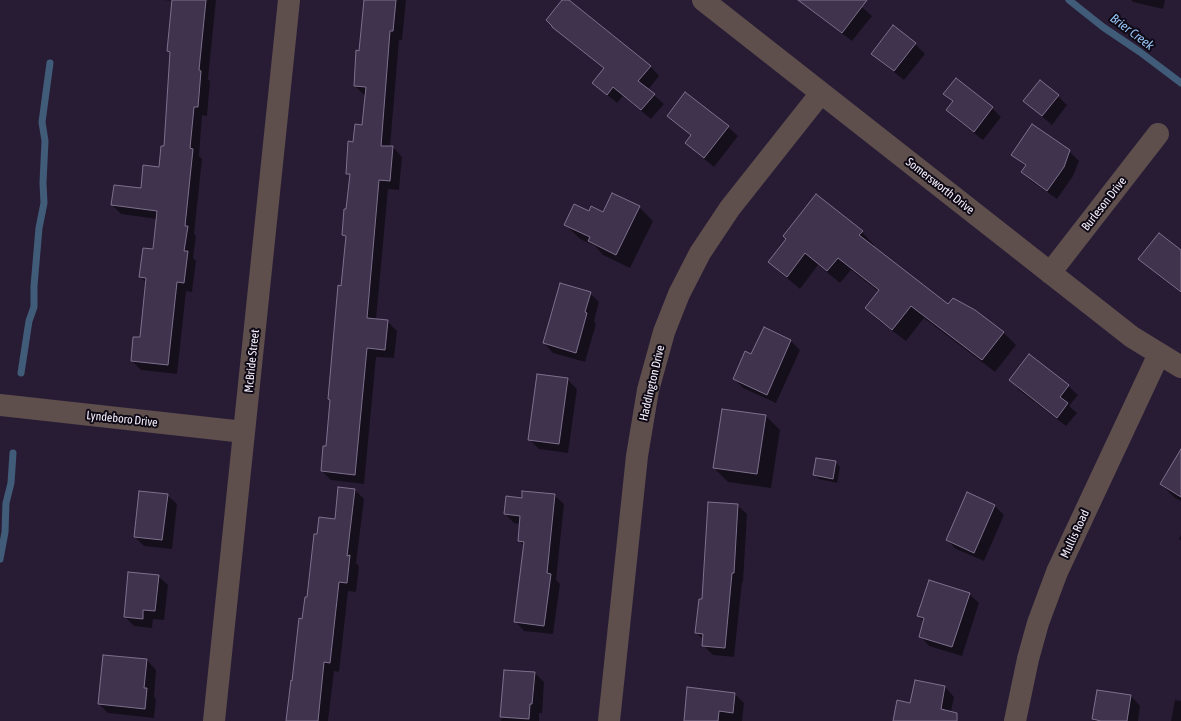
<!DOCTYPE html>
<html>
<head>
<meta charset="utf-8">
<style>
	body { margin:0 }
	canvas { display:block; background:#281c35 }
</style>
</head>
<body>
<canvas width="1181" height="721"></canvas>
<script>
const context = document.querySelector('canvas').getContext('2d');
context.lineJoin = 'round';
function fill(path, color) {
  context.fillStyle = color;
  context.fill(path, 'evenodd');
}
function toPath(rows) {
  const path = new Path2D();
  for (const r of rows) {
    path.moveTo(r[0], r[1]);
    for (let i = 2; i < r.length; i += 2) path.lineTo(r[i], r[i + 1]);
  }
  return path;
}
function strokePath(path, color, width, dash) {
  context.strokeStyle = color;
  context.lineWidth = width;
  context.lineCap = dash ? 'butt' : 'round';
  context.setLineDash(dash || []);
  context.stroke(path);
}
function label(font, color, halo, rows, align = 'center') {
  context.font = font + ' "Asap Condensed",sans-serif';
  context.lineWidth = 4;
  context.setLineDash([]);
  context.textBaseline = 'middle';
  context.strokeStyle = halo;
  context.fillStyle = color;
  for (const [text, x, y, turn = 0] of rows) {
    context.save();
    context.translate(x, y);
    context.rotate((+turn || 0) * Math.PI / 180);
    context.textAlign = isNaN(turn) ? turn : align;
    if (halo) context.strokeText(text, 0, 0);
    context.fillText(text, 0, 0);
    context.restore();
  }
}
const shadow = toPath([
	[163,0,216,0,208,79,210,81,207,116,202,115,199,156,202,159,194,234,196,236,193,258,196,261,192,292,186,291,177,374,141,370,132,361,141,338,147,283,140,277,153,250,157,219,121,214,112,205,142,190,160,168,165,147,171,54,168,51,173,1],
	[365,0,406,0,402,40,399,40,390,147,393,147,402,157,399,190,388,189,376,320,387,321,397,331,394,358,376,357,364,484,331,480,322,471,327,447,347,238,343,235,351,177,347,173,354,143,363,126,366,95,364,95,355,86],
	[563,0,567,0,650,66,659,76,648,90,664,104,651,119,623,96,617,103,593,83,605,69,563,36,547,20],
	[816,0,854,0,872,16,852,41,820,17,810,8],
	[1131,0,1165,0,1163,9,1133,2],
	[893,27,915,44,925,54,904,80,882,63,873,54],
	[944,94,992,108,1001,117,983,140,956,119,947,110,953,102],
	[1058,96,1067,105,1052,125,1024,101],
	[668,116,728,127,738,136,714,167,696,152,687,143,691,136],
	[1069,151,1079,161,1073,176,1057,199,1031,181,1022,172,1026,167,1012,154],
	[639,207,653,221,630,268,603,255,595,246,580,239,566,225,589,212,603,213],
	[862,232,874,245,873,247,949,306,1003,332,1016,345,995,372,924,318,906,341,879,321,866,308,879,292,851,270,840,283,818,265,800,289,782,274,769,262],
	[1181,252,1181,293,1149,268,1140,259],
	[590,293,599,302,594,321,596,324,585,362,553,353,544,343],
	[791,341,800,350,776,403,743,388,734,379,752,356],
	[1029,356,1068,386,1078,395,1069,406,1077,413,1066,426,1019,390,1010,380],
	[567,379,577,389,568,453,539,449,529,439],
	[723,410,766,416,780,430,771,488,728,482,714,468],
	[835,462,840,467,837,483,819,479,814,475],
	[1181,462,1181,501,1175,498,1161,484],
	[355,490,364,499,356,563,359,566,356,592,348,591,339,672,334,671,328,721,287,721,318,535,336,520],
	[167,495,177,504,172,549,144,546,135,537],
	[554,495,564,504,556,580,560,584,553,634,524,631,515,621,524,546,519,541,520,524,514,523,505,514,522,499],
	[737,505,747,514,743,582,742,582,734,657,713,655,703,645,704,640,696,633,703,600],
	[995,506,1004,515,984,561,956,549,947,540],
	[1181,535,1181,541,1179,539],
	[158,576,168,585,164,620,153,619,152,628,134,626,125,617],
	[969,594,979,603,962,656,929,646,920,636,924,622,918,616],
	[147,660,156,670,154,697,156,699,154,718,108,713,99,704],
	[505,671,535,673,544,682,542,713,539,713,539,721,501,721],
	[916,681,945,687,954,697,949,721,894,721,911,704],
	[1097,691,1131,696,1140,706,1138,721,1095,721,1093,719],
	[735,694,744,703,742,721,685,721],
	[1175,700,1181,701,1181,721,1171,721]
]);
const stream = toPath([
	[1069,0,1103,27,1140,52,1181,83],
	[21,373,29,321,34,307,34,286,39,228,44,203,43,183,45,141,42,122,50,63],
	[0,559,5,532,6,503,11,483,13,453]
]);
const building = toPath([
	[172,0,206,0,199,70,201,71,198,107,194,107,190,148,193,149,185,226,188,226,184,251,188,251,184,283,177,282,168,365,131,361,133,337,140,337,146,278,139,277,143,248,153,249,157,211,111,205,114,185,141,188,143,165,159,167,161,146,164,146,170,52,167,51,172,0],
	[364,0,396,0,393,31,390,31,381,146,393,146,390,181,379,180,367,318,388,320,385,350,367,348,355,475,321,471,323,446,326,446,330,400,328,399,338,285,341,286,346,236,342,235,344,209,346,209,350,174,346,174,348,141,353,142,355,124,362,125,366,87,354,86,356,50,359,51,364,0],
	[562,0,569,0,651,66,638,81,655,94,641,110,613,87,607,95,592,83,604,68,552,27,552,26,546,20,562,0],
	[798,0,867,0,842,33,798,0],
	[893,25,916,43,894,71,871,54,893,25],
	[956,78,993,107,974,132,946,110,953,101,943,94,956,78],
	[1040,80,1059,95,1042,116,1023,101,1040,80],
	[685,92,729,126,704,158,685,143,691,135,667,116,685,92],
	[1032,124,1070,150,1064,167,1047,191,1021,172,1026,165,1011,155,1032,124],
	[612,193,640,206,616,255,588,241,590,237,564,225,574,204,589,211,591,206,603,212,612,193],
	[816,194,863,231,859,235,948,304,953,298,975,310,1004,332,982,360,911,306,892,330,865,308,879,290,838,258,827,271,805,253,787,277,768,262,786,239,783,236,816,194],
	[1159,233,1181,250,1181,292,1138,259,1159,233],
	[560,283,591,292,585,312,587,313,576,353,543,343,560,283],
	[764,327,791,340,767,395,733,379,745,351,751,354,764,327],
	[1029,354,1069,385,1060,397,1068,403,1057,418,1009,380,1029,354],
	[537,374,568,378,559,444,528,440,537,374],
	[722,409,766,415,757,474,713,468,722,409],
	[1181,449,1181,497,1160,484,1181,449],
	[816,458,836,461,833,479,813,475,816,458],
	[338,487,355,489,347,556,350,555,347,583,339,582,330,663,324,662,318,721,286,721,291,680,292,681,299,618,302,619,305,597,307,597,314,534,317,534,319,517,335,519,338,487],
	[139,491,168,494,162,540,134,537,139,491],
	[522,491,555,494,547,573,551,574,544,626,514,622,524,542,518,541,520,516,504,514,506,496,522,498,522,491],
	[967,492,995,505,974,553,946,540,967,492],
	[708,502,738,504,734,573,732,573,725,648,702,646,703,634,695,633,699,599,702,599,708,502],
	[128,572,159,575,155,611,143,610,143,619,124,617,128,572],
	[929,580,970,593,952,647,919,637,924,618,917,616,929,580],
	[103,655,147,659,144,688,147,688,145,709,98,704,103,655],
	[504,670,535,672,532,704,530,704,529,719,500,717,504,670],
	[915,680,945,686,941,709,957,713,957,721,893,721,897,700,910,703,915,680],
	[687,687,735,693,733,713,719,711,718,721,684,721,687,687],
	[1097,690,1131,695,1127,721,1101,721,1092,719,1097,690]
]);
const minor = toPath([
	[703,0,1132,337,1181,367],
	[1050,273,1158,134],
	[0,405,244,432],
	[214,721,289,0],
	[609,721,637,456,648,390,664,332,679,294,700,253,730,208,821,93],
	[1015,721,1028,659,1038,623,1057,572,1159,354]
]);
const streetNames = [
	["Somersworth Drive",940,186,38],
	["Burleson Drive",1104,204,-52],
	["McBride Street",252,361,-84],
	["Haddington Drive",652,383,-77],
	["Lyndeboro Drive",122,419,6],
	["Mullis Road",1075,534,-65]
];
const waterNames = [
	["Brier Creek",1132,32,37]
];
fill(shadow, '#0007');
strokePath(stream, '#415c78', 7);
fill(building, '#3f334d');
strokePath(building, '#7d708e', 1);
strokePath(minor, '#5e4e4c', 22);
label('12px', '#f5effd', '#0e0914', streetNames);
label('italic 13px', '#97c6f8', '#0e0914', waterNames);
</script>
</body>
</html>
